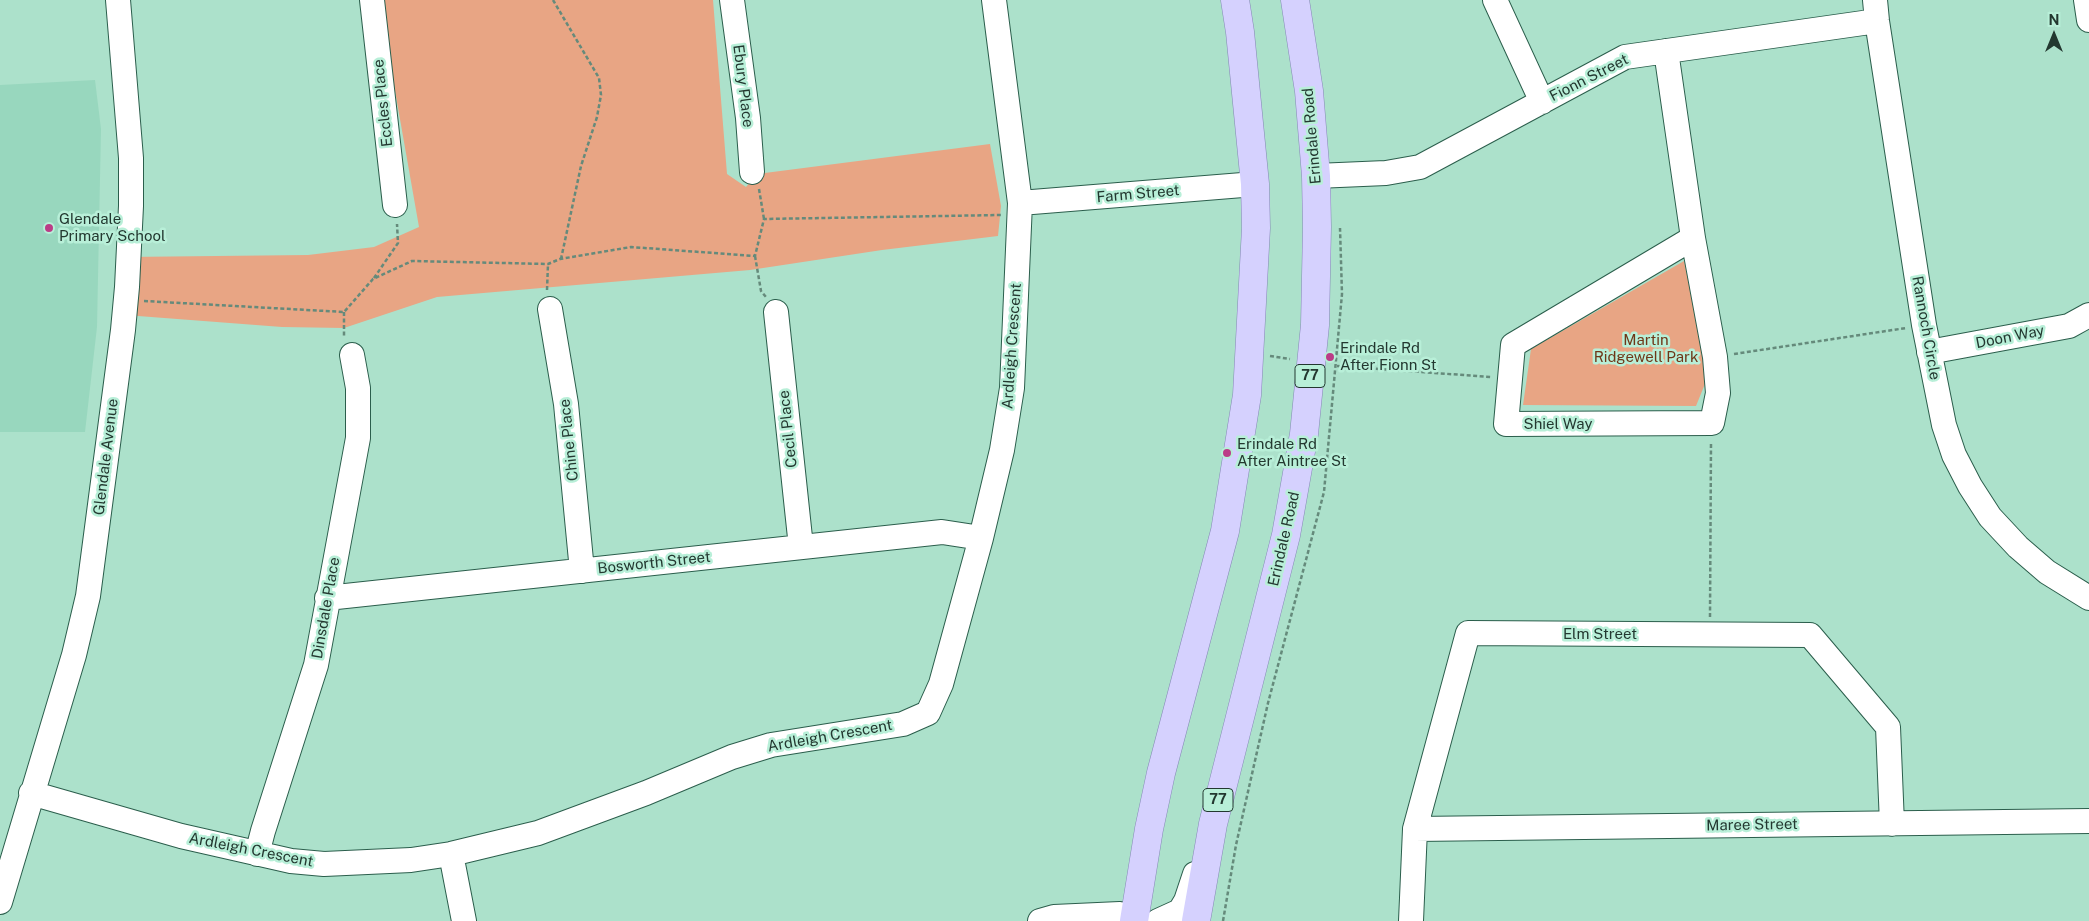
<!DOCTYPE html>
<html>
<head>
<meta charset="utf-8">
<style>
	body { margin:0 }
	#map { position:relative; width:2089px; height:921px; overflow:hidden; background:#ace1cb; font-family:"Public Sans",sans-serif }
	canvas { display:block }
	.north { position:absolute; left:2029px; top:10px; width:50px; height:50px; -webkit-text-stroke:4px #b8efd8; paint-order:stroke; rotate:0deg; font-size:14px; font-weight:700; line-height:20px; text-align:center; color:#233830 }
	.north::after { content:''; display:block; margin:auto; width:18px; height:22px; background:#233830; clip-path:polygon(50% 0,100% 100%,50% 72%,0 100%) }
</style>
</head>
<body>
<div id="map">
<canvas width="2089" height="921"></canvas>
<div class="north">N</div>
</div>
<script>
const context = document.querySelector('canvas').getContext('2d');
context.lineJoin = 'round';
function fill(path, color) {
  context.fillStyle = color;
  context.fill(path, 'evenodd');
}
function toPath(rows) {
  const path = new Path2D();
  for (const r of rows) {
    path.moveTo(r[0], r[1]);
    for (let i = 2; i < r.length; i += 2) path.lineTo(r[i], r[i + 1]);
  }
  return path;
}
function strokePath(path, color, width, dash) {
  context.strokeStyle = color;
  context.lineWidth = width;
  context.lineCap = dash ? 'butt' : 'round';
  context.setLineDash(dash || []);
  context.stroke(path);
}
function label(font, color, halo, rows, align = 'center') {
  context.font = font + ' "Public Sans",sans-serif';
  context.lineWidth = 5;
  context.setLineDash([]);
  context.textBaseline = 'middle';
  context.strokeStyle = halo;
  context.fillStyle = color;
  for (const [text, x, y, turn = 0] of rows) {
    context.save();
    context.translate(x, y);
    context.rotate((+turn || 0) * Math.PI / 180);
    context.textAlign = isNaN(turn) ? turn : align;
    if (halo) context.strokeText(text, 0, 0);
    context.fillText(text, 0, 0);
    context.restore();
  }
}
const built = toPath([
	[95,80,101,129,97,327,85,432,0,432,0,85]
]);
const green = toPath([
	[379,0,713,0,727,174,746,187,757,174,990,144,1001,206,998,236,882,250,750,270,437,297,344,328,282,327,125,315,125,257,308,255,374,247,419,227],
	[1684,261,1709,374,1696,406,1523,405,1531,349]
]);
const path = toPath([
	[553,0,599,78,601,95,597,117,581,166,561,259],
	[759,189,764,219],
	[755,256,761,291,766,297],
	[374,278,398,243,397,224],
	[547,290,548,264],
	[144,301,344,312,373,279,412,261,548,264,560,259,631,247,755,256,764,219,1001,215],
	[344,312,344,338],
	[1734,354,1906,328],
	[1270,356,1290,359],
	[1337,366,1491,377],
	[1710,617,1711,442],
	[1223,921,1236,845,1268,703,1324,492,1342,294,1340,228]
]);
const minor = toPath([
	[372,0,395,205],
	[732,0,748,118,752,172],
	[1495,0,1542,102],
	[1875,0,1877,21,1924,325,1944,425,1954,455,1970,486,1990,517,2018,547,2047,572,2089,598],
	[2086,0,2089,20],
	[1666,51,1693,238,1715,357,1718,393,1712,423,1506,424,1513,345,1693,238],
	[1316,176,1386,173,1420,167,1625,57,1877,21],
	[1020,203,1255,184],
	[550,309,566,404,582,571],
	[776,312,801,547],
	[1929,352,2069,326,2089,315],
	[327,598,942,532,981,538],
	[31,793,181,836,291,861,324,864,411,860,451,854,538,833,646,793,732,757,771,745,903,724,928,713,941,684,981,538,1002,450,1012,388,1020,203,994,0],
	[1415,829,2089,821],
	[257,854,263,831,316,665,358,438,358,388,352,355],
	[451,854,464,921],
	[0,902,74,655,88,596,123,330,127,287,131,206,131,158,118,0],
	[1040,921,1054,917,1120,914,1128,921],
	[1158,921,1180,911,1186,901,1195,874],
	[1411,921,1415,829,1468,633,1810,635,1888,727,1892,824]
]);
const major = toPath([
	[1134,921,1149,829,1161,773,1225,531,1247,395,1256,228,1255,184,1240,32,1235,0],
	[1196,921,1213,824,1286,535,1304,434,1315,325,1317,227,1316,176,1309,91,1295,0]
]);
const markers = [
	[49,228,5,"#bb3c87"],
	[1330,357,5,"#bb3c87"],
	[1227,453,5,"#bb3c87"]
];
const shields = [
	[1310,376,30],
	[1218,800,30]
];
const shieldNames = [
	["77",1310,376],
	["77",1218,800]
];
const streetNames = [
	["Fionn Street",1589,78,-27],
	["Ebury Place",743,86,83],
	["Eccles Place",383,103,-96],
	["Erindale Road",1312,136,-95],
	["Farm Street",1138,194,-5],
	["Rannoch Circle",1926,328,80],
	["Doon Way",2010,337,-11],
	["Ardleigh Crescent",1012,346,-86],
	["Shiel Way",1558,424],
	["Cecil Place",788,429,-96],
	["Chine Place",569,440,-96],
	["Glendale Avenue",106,457,-83],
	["Erindale Road",1284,539,-77],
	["Bosworth Street",654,563,-6],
	["Dinsdale Place",326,608,-80],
	["Elm Street",1600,634],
	["Ardleigh Crescent",830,736,-10],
	["Maree Street",1752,825,-1],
	["Ardleigh Crescent",251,850,11]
];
const poiNames = [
	["Glendale",59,219],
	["Primary School",59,236],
	["Erindale Rd",1340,348],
	["After Fionn St",1340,365],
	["Erindale Rd",1237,444],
	["After Aintree St",1237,461]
];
const parkNames = [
	["Martin",1646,340],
	["Ridgewell Park",1646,357]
];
fill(built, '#98d7be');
fill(green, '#e8a584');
strokePath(minor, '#2b5e4c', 26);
strokePath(major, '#8487b5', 29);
strokePath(path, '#658a7b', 2.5, [4, 2.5]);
strokePath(minor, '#fff', 24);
strokePath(major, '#d5d1fe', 28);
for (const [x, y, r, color] of markers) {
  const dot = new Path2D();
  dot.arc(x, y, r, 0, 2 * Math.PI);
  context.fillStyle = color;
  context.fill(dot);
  strokePath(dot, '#b8efd8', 2);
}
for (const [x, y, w] of shields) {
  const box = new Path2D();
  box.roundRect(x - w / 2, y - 11.5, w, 23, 4);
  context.fillStyle = '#b8efd8';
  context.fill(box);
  strokePath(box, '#233830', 1);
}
label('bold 14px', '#233830', null, shieldNames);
label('15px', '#233830', '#b8efd8', streetNames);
label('15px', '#233830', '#b8efd8', poiNames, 'left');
label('15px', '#6e3718', '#b8efd8', parkNames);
</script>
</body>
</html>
